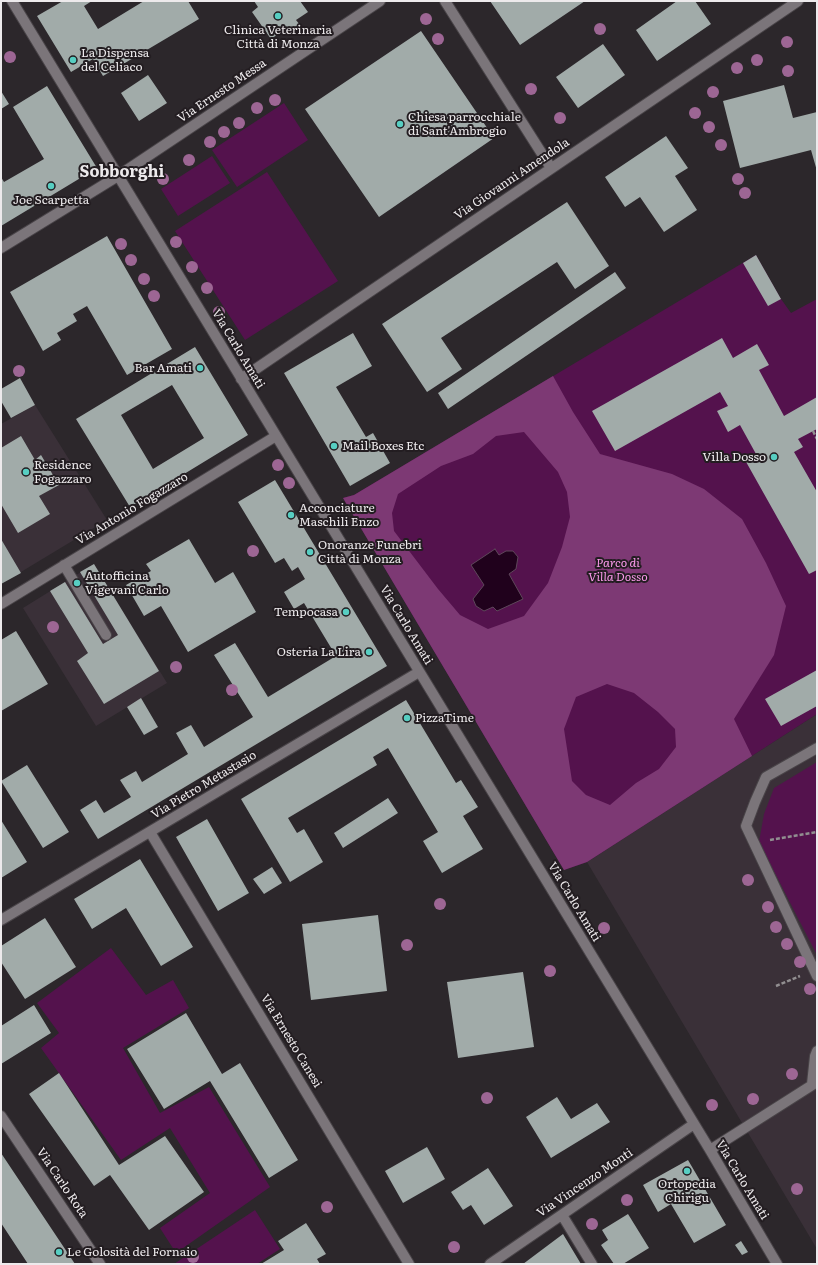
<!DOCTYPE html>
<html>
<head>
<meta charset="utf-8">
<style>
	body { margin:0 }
	#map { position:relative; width:818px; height:1265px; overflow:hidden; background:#2c272b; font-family:Literata,serif }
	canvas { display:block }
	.frame { position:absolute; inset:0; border:2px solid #edeaec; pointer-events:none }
</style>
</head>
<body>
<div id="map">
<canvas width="818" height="1265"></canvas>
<div class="frame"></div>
</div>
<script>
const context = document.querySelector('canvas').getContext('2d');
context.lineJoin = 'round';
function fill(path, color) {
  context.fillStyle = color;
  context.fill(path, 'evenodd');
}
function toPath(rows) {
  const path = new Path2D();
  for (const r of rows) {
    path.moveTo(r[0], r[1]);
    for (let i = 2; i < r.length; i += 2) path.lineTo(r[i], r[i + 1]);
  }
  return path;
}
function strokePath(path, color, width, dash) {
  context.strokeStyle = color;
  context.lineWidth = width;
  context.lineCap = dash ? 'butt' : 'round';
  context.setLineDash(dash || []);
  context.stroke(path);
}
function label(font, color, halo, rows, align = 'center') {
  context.font = font + ' Literata,serif';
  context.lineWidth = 4;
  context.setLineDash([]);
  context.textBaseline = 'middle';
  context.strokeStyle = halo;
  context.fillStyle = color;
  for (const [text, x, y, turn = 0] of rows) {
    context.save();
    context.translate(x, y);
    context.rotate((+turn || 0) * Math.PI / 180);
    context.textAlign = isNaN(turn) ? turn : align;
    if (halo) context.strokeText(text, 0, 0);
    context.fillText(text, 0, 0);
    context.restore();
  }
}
const built = toPath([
	[35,405,107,520,1,584,1,424],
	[94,564,167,683,96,726,23,608],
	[817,714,817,1249,587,862]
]);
const green = toPath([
	[284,103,308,140,237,187,212,150],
	[212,156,230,183,178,216,161,189],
	[267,172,338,281,245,340,175,231],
	[756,255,781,299,791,313,817,299,817,714,587,862,564,870,343,498,354,495],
	[817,762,817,955,759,842,764,814,774,788],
	[111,948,146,995,173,980,189,1008,123,1048,160,1113,209,1087,270,1187,176,1253,160,1228,210,1193,170,1128,121,1160,41,1048,59,1033,37,1003],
	[255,1210,280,1249,257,1264,174,1264]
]);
const forest = toPath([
	[553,376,573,412,600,454,672,474,704,489,742,519,766,563,786,606,774,655,734,719,752,756,587,862,564,870,343,498,354,495],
	[524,432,558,472,567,492,570,517,562,547,548,583,524,616,488,629,460,615,438,589,394,531,392,513,398,494,441,466,473,454,496,436],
	[607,684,634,693,658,712,675,729,676,747,659,769,636,783,610,805,586,795,572,781,564,729,576,697]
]);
const water = toPath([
	[495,549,499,555,506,551,513,551,518,557,516,569,509,574,523,599,497,611,493,607,484,611,476,606,473,599,484,585,471,565,495,549]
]);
const building = toPath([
	[63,1,92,1,84,6,98,29,144,1,188,1,199,19,103,76,93,59,71,72,37,16],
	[254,1,300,1,308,12,296,20,300,25,288,33,285,29,271,39,252,12,258,7],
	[490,1,585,1,520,45],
	[677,1,695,1,711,24,657,61,636,30],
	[421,31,494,138,379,217,305,109],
	[603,44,625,75,578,108,556,77],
	[148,75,167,103,139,121,121,93],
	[784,85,793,118,817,112,817,171,811,150,740,168,723,101],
	[47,86,97,168,1,226,1,177,4,182,44,159,13,107],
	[1,91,9,104,1,109],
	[666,136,688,168,675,176,697,210,664,232,640,197,625,207,605,177],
	[567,202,609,266,575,289,557,262,441,338,462,369,427,392,382,324],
	[107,236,172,349,127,375,87,306,73,314,77,321,57,333,61,340,43,351,10,292],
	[756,255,781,299,768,306,743,263],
	[615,272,626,288,448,409,438,393],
	[353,333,372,366,336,387,366,437,373,433,390,463,350,486,284,373],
	[722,338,733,358,757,344,769,365,759,370,784,416,817,397,817,429,798,439,803,447,794,452,817,492,817,570,809,574,745,460,756,454,740,425,728,432,717,411,728,406,720,392,615,451,592,411],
	[195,347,248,435,130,507,76,419],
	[172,385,204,438,153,469,121,415],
	[20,378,35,405,11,418,1,401,1,389],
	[21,436,35,460,41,455,59,485,39,496,50,514,18,533,1,504,1,448],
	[275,480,387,666,98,839,80,810,96,800,104,813,131,797,120,780,136,771,142,782,188,754,176,733,191,725,204,747,253,717,214,655,235,643,268,697,336,656,304,603,294,609,284,592,305,579,298,567,292,571,284,558,275,563,238,502],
	[1,539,21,573,1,584],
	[189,539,215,583,233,572,256,612,188,652,161,606,144,616,126,585,151,571,146,564],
	[94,564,159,671,104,704,77,661,88,653,50,591,65,582,103,644,118,635,80,572],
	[16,631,48,684,1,711,1,640],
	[817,670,817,706,781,726,765,699],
	[141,698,158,727,144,735,127,707],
	[406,700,456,783,461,780,478,807,463,816,483,849,442,873,423,841,438,832,388,748,373,757,377,765,288,818,297,833,304,829,323,862,290,882,241,799],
	[27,765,69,832,43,848,1,781],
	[388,798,398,813,343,848,334,833],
	[207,819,249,893,218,911,176,837],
	[1,820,27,862,1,878],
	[140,859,193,947,161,966,126,908,92,929,74,899],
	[272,867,282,883,264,894,253,879],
	[378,915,387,991,311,1000,302,924],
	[45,918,76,967,25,999,1,962,1,946],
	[523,972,534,1047,458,1058,447,982],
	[34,1005,51,1033,1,1064,1,1026],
	[186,1013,222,1074,240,1063,298,1160,269,1178,210,1081,164,1109,127,1049],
	[59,1073,119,1165,165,1136,204,1192,149,1230,110,1175,94,1186,29,1094],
	[557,1097,571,1119,597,1103,610,1122,551,1158,526,1117],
	[427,1147,445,1179,403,1203,385,1171],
	[1,1153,75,1264,28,1264,1,1223],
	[688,1160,726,1225,694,1243,671,1204,658,1212,643,1185],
	[488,1168,513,1206,484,1225,471,1205,463,1210,451,1192],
	[628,1214,649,1248,623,1264,614,1264,601,1245,608,1240,602,1230],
	[306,1223,326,1254,317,1259,320,1264,261,1264,284,1250,278,1241],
	[563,1234,581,1264,523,1264],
	[741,1241,748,1252,742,1255,735,1245]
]);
const path = toPath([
	[813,431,817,439],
	[770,840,817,832],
	[776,986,800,976]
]);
const minor = toPath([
	[12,1,710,1150,777,1264],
	[445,1,551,168],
	[1,248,118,176,380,1],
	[241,379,798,1],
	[64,565,106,635],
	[1,604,276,436],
	[817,748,766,777,755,802,746,826,817,976],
	[150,832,409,1264],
	[1,920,419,672],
	[812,1084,815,1056,817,1051],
	[1,1116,100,1264],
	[710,1150,817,1082],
	[562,1215,592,1264],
	[490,1264,694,1124]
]);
const trees = [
	[426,19],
	[600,29],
	[438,39],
	[787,42],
	[10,57],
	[757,60],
	[737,68],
	[788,71],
	[531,89],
	[713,92],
	[275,100],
	[257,108],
	[695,113],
	[560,118],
	[239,123],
	[709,127],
	[224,132],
	[210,142],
	[721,145],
	[189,160],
	[163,179],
	[738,179],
	[745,193],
	[176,242],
	[121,244],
	[131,260],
	[192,267],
	[144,279],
	[207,288],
	[154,296],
	[219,312],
	[19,371],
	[278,465],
	[289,483],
	[253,551],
	[53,627],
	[176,667],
	[232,690],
	[748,880],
	[440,904],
	[768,907],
	[776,927],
	[604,928],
	[787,944],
	[407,945],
	[800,962],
	[550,971],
	[810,989],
	[792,1074],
	[487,1098],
	[753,1099],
	[712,1105],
	[797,1189],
	[627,1200],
	[327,1207],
	[592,1224],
	[454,1247],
	[193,1257]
];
const markers = [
	[278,16,4,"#57cec2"],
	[73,60,4,"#57cec2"],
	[400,124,4,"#57cec2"],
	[51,186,4,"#57cec2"],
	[200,368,4,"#57cec2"],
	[334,446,4,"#57cec2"],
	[774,457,4,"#57cec2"],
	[26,472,4,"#57cec2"],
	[291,515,4,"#57cec2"],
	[310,552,4,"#57cec2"],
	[77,583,4,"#57cec2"],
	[346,612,4,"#57cec2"],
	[369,652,4,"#57cec2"],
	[407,718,4,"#57cec2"],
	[687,1171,4,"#57cec2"],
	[59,1252,4,"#57cec2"]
];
const poiNames = [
	["Clinica Veterinaria",278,30,"center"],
	["Città di Monza",278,44,"center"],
	["La Dispensa",81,53],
	["del Celiaco",81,67],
	["Chiesa parrocchiale",408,117],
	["di Sant'Ambrogio",408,131],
	["Joe Scarpetta",51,200,"center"],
	["Bar Amati",192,368,"right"],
	["Mail Boxes Etc",342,446],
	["Villa Dosso",766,457,"right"],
	["Residence",34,465],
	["Fogazzaro",34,479],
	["Acconciature",299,508],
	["Maschili Enzo",299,522],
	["Onoranze Funebri",318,545],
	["Città di Monza",318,559],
	["Autofficina",85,576],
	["Vigevani Carlo",85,590],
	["Tempocasa",338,612,"right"],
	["Osteria La Lira",361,652,"right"],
	["PizzaTime",415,718],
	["Ortopedia",687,1184,"center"],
	["Chirigu",687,1198,"center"],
	["Le Golosità del Fornaio",67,1252]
];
const streetNames = [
	["Via Ernesto Messa",222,91,-34],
	["Via Giovanni Amendola",512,179,-34],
	["Via Carlo Amati",238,349,59],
	["Via Antonio Fogazzaro",132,509,-31],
	["Via Carlo Amati",406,625,59],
	["Via Pietro Metastasio",204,785,-31],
	["Via Carlo Amati",574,902,59],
	["Via Ernesto Canesi",291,1041,59],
	["Via Carlo Amati",742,1180,59],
	["Via Carlo Rota",62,1183,56],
	["Via Vincenzo Monti",585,1183,-34]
];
const parkNames = [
	["Parco di",618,563],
	["Villa Dosso",618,577]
];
const districtNames = [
	["Sobborghi",122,172]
];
fill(built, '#3a3038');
fill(green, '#54124d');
fill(forest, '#7d3974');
fill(water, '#20011c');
strokePath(water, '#5e475a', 1);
fill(building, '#a1aba9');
strokePath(minor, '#494448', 12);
strokePath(path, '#918e90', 2.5, [4, 2]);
strokePath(minor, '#7b757a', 10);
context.fillStyle = '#9d6694';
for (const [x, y] of trees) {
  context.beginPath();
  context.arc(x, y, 6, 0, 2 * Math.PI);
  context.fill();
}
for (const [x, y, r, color] of markers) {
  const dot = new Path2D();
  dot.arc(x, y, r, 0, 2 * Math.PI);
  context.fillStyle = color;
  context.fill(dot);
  strokePath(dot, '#231d21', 1.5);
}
label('12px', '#edeaec', '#231d21', poiNames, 'left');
label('12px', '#edeaec', '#231d21', streetNames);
label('italic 12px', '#fa99ea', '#231d21', parkNames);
label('bold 16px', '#edeaec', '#231d21', districtNames);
</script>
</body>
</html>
